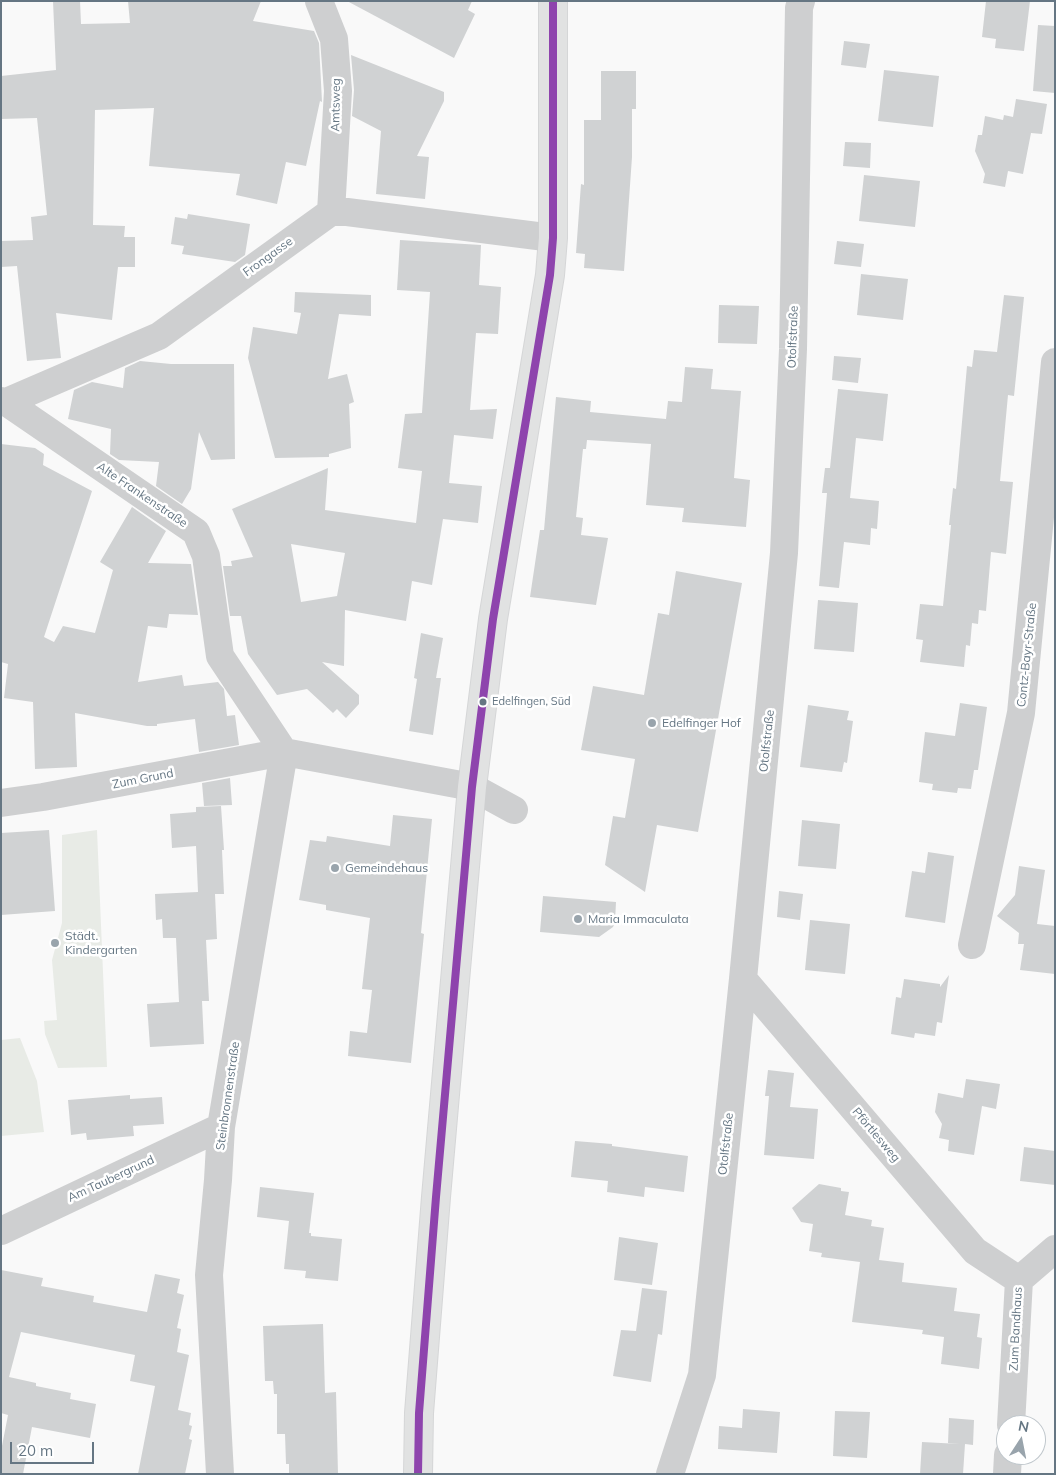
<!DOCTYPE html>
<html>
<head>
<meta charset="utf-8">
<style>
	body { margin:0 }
	#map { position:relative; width:1056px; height:1475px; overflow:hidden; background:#f9f9f9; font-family:Mulish,sans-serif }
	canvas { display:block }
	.frame { position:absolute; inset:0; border:2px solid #657683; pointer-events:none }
	.north { position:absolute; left:996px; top:1415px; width:50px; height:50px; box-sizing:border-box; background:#fff; border:1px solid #c1c8cd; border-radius:50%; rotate:11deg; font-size:14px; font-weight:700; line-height:20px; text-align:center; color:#657683 }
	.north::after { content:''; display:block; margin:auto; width:18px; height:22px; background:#99a4ac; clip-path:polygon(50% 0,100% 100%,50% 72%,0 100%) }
	.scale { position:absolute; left:10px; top:1442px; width:84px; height:22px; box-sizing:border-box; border:2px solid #657683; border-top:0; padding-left:6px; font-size:15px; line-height:18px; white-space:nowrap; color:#657683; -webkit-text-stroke:4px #fff; paint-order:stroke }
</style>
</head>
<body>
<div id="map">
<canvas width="1056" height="1475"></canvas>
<div class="frame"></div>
<div class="north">N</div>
<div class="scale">20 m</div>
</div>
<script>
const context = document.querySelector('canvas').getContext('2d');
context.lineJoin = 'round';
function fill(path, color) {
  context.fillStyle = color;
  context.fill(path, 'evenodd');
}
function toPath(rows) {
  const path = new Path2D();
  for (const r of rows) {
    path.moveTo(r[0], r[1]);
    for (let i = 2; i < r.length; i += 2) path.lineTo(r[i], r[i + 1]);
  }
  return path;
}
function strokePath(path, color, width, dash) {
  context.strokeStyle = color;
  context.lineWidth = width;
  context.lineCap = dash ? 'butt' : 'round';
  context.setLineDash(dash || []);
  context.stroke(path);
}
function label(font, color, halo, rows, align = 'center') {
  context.font = font + ' Mulish,sans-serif';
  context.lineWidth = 5;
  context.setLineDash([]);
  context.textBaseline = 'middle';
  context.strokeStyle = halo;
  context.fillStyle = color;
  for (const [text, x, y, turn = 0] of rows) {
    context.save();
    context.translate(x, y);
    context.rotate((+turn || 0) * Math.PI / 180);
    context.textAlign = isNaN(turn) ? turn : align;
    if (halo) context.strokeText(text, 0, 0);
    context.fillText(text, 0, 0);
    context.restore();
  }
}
const green = toPath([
	[97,830,107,1067,58,1068,45,1034,44,1021,57,1020,52,960,62,923,62,835],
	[20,1038,37,1081,44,1132,1,1136,1,1040]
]);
const building = toPath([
	[53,1,80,1,81,24,130,23,128,1,261,1,253,21,314,31,319,43,322,102,320,101,306,166,286,162,277,204,236,195,240,174,149,166,154,108,95,110,93,225,125,226,124,237,135,237,135,267,118,267,112,320,56,313,61,358,27,361,17,266,1,267,1,241,33,240,31,217,47,215,37,118,1,119,1,76,56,70],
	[347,1,472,1,468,10,475,14,454,58],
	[986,1,1030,1,1024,51,995,48,996,39,982,37],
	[1038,25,1055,26,1055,93,1033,91],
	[844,41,870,44,866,68,841,65],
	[351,55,444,92,444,101,417,156,429,157,425,199,376,194,381,131,352,116,354,90],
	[884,70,939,76,933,127,878,121],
	[601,71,636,71,636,109,632,109,632,157,624,271,584,268,585,254,576,253,581,184,584,185,584,120,601,120],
	[1016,99,1047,104,1042,134,1031,133,1023,174,1008,171,1005,187,983,183,985,174,975,151,978,135,982,135,985,116,1003,120,1004,115,1013,117],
	[845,142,871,143,870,168,843,166],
	[864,175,920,181,915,227,859,221],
	[188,214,250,224,245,255,235,262,182,254,184,246,171,244,175,217,187,219],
	[400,240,481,245,479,285,501,287,498,334,476,333,470,410,497,409,493,439,454,435,449,483,482,486,478,523,443,519,432,585,412,581,406,621,345,610,344,666,322,662,359,695,359,704,346,718,337,709,333,713,307,689,277,695,248,654,241,616,230,616,223,566,232,566,231,561,253,557,232,509,328,468,325,510,416,523,422,471,398,468,405,414,422,413,430,292,397,290],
	[291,544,345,553,337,596,301,602],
	[837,241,864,244,861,267,834,264],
	[861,274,908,279,903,320,857,315],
	[295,292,371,295,371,316,339,314,328,379,347,374,354,402,349,404,351,448,329,454,329,457,275,458,248,358,253,327,297,334,301,313,294,312],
	[1004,295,1024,297,1014,396,1008,395,1000,481,1013,482,1006,554,991,552,986,611,979,610,978,624,972,623,970,646,966,645,964,667,920,662,923,640,916,639,920,604,943,606,951,525,949,525,953,488,956,489,967,366,972,367,974,350,997,352],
	[719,305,759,306,757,344,718,343],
	[834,356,861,358,858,383,832,380],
	[140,361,171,364,234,364,235,459,211,460,199,432,191,489,182,504,156,486,159,462,119,460,110,454,111,429,68,419,74,390,92,382,123,388,125,368],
	[685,367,713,369,711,389,741,391,734,478,750,480,746,527,682,522,684,508,646,505,651,444,587,440,586,449,583,449,576,517,583,518,581,535,608,538,596,605,530,597,540,530,544,530,556,397,591,401,590,412,666,419,668,401,682,402],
	[838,389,888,394,883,441,856,438,850,498,879,501,877,529,871,528,870,545,844,542,839,588,819,586,827,493,822,493,825,468,830,468],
	[1,444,35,448,44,454,43,465,92,491,44,637,54,642,63,626,95,633,113,570,100,562,132,507,166,531,148,563,191,564,198,615,169,614,167,628,148,626,138,682,182,675,184,686,218,682,224,689,227,716,235,715,239,745,199,752,195,719,157,724,157,726,147,726,75,713,77,767,35,769,33,702,4,698,8,664,1,662],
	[676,571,742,583,698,832,657,825,645,892,605,865,613,816,625,818,635,759,581,750,593,686,644,695,658,613,669,615],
	[818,600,858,603,854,652,814,649],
	[421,633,443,638,436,678,441,678,433,735,409,731,417,679,414,678],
	[960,703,987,707,978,770,974,770,971,789,958,788,957,793,932,790,933,784,919,782,925,732,955,736],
	[808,705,849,711,847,720,853,721,847,763,844,762,842,772,800,767],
	[230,778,232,805,204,806,202,783],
	[221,806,224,850,222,850,224,894,215,894,217,939,206,940,209,1001,202,1001,204,1044,150,1047,147,1004,179,1002,176,938,163,938,162,919,156,920,155,894,198,892,196,846,172,848,170,814,196,812,196,807],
	[393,815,432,819,421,933,424,934,411,1063,348,1056,350,1031,367,1033,372,990,362,989,370,918,326,910,326,905,299,900,310,840,326,842,327,836,390,846],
	[802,820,840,824,836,869,798,866],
	[49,830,55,911,1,915,1,833],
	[928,852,954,856,945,923,905,917,912,871,925,873],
	[1019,866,1045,870,1037,924,1055,926,1055,974,1020,970,1024,944,1018,944,1019,933,997,916,1015,895],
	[779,891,803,894,800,920,777,917],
	[543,896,616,902,615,922,613,927,599,937,540,932],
	[810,920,850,924,845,974,805,970],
	[949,975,942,1023,937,1022,935,1036,915,1033,914,1038,891,1034,896,997,901,998,904,979,940,984,940,987],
	[768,1070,794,1073,790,1107,818,1109,814,1159,764,1155,769,1096,765,1096],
	[966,1079,1000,1084,996,1109,982,1106,974,1155,948,1151,949,1140,939,1138,942,1124,935,1112,938,1093,963,1098],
	[130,1095,130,1099,162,1097,164,1124,133,1126,134,1136,87,1140,86,1133,71,1135,68,1100],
	[575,1141,612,1144,612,1146,688,1156,684,1192,645,1187,644,1197,607,1192,608,1181,571,1177],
	[1024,1147,1055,1151,1055,1185,1020,1181],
	[819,1184,841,1188,841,1191,849,1192,845,1215,872,1220,871,1226,884,1228,879,1260,904,1263,902,1282,957,1288,954,1311,980,1314,977,1337,982,1338,979,1369,941,1364,944,1337,922,1334,923,1330,852,1322,860,1262,821,1257,822,1253,809,1251,813,1224,801,1222,792,1208],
	[260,1187,314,1193,309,1233,311,1233,311,1236,342,1239,338,1281,305,1278,306,1271,284,1269,289,1221,257,1217],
	[619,1237,658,1243,652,1285,614,1280],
	[1,1270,43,1278,41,1286,94,1296,93,1302,147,1312,155,1274,180,1279,177,1293,184,1295,177,1328,181,1329,177,1352,189,1355,178,1410,191,1413,189,1425,192,1426,189,1439,192,1440,185,1474,138,1474,155,1386,130,1381,135,1355,21,1332,9,1377,36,1383,36,1386,71,1393,70,1399,96,1404,90,1438,32,1427,23,1474,1,1474,1,1451,8,1415,1,1413],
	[642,1288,667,1291,662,1335,658,1334,651,1382,613,1376,621,1330,636,1331],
	[323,1324,325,1393,336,1392,338,1474,289,1474,289,1464,286,1464,285,1434,277,1434,277,1394,274,1394,273,1381,265,1381,263,1326],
	[743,1409,780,1412,777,1453,718,1449,719,1426,742,1428],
	[835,1411,870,1412,867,1458,833,1456],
	[949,1418,974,1420,973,1445,965,1444,963,1474,920,1474,922,1442,960,1444,948,1443]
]);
const street = toPath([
	[319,1,334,39,338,91,331,212],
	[1,401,6,402,196,532,206,556,220,656,284,752],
	[6,402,159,336,331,212,347,212,553,238],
	[1,803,43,797,284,752,472,787,514,810],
	[972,945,1021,713,1055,362],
	[743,979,975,1251,1019,1280],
	[1,1231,221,1127],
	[1011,1425,1019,1280,1055,1249],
	[220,1474,209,1275,218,1180,221,1127,284,752],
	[670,1474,702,1375,743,979,784,553,793,349,799,8,801,1],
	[1007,1474,1008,1455]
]);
const primary = toPath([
	[418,1474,419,1413,436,1197,472,787,493,619,550,275,553,238,553,1]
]);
const bus1 = toPath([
	[418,1474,419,1413,436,1197,472,787,493,619,550,275,553,238,553,1]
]);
const markers = [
	[483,702,4.5,"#657683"],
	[652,723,5,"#99a4ac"],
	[335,868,5,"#99a4ac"],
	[578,919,5,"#99a4ac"],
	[55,943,5,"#99a4ac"]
];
const busNames = [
	["Edelfingen, Süd",492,702]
];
const streetNames = [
	["Amtsweg",336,105,-89],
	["Frongasse",268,257,-36],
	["Otolfstraße",793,337,-88],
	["Alte Frankenstraße",142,495,34],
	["Contz-Bayr-Straße",1027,655,-84],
	["Otolfstraße",767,741,-84],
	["Zum Grund",143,779,-11],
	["Steinbronnenstraße",228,1096,-82],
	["Pförtlesweg",876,1135,50],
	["Otolfstraße",726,1144,-84],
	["Am Taubergrund",111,1179,-25],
	["Zum Bandhaus",1016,1329,-87]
];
const poiNames = [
	["Edelfinger Hof",662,723],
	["Gemeindehaus",345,868],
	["Maria Immaculata",588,919],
	["Städt.",65,936],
	["Kindergarten",65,950]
];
fill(green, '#e8ebe6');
fill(building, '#d0d2d3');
strokePath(primary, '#d5d6d7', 30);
strokePath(street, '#cecfd0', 28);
strokePath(primary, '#e1e2e2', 28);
strokePath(bus1, '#8e44ad', 8);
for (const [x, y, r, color] of markers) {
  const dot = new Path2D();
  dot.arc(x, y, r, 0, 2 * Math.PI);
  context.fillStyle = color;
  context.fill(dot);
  strokePath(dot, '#fff', 2);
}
label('11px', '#657683', '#fff', busNames, 'left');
label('12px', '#657683', '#fff', streetNames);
label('12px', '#657683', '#fff', poiNames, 'left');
</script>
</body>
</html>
